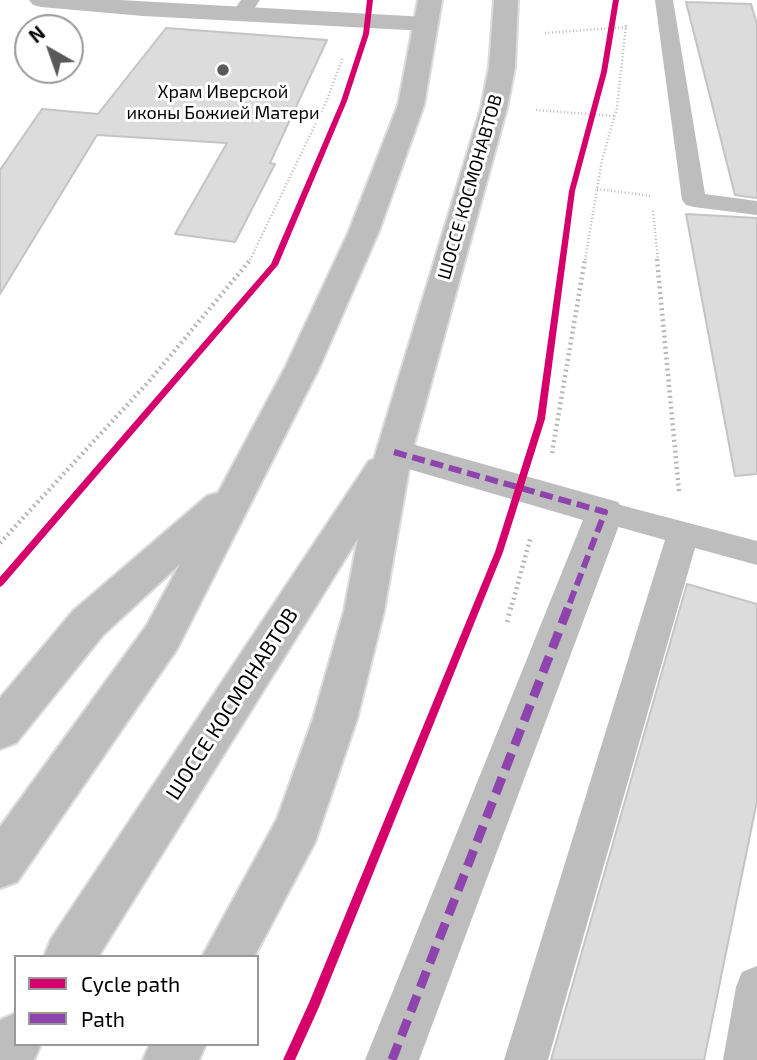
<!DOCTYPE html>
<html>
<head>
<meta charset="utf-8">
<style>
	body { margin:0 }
	#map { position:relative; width:757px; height:1060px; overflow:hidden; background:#fff; font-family:"Exo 2",sans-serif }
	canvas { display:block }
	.legend { position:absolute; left:14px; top:955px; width:245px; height:91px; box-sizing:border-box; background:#fff; border:2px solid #999; margin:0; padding:9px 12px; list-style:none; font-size:21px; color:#000 }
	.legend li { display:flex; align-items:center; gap:14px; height:35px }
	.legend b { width:35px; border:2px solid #999 }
	.north { position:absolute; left:14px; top:14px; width:70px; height:70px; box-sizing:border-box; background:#fff; border:2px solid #999; border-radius:50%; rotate:320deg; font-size:19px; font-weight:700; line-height:28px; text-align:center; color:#000 }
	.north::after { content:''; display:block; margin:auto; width:24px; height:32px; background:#595959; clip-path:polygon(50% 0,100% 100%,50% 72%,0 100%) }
</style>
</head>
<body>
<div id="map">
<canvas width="757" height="1060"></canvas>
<ul class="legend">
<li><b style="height:9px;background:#d6006c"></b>Cycle path</li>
<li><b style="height:9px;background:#8e44ad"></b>Path</li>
</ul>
<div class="north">N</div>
</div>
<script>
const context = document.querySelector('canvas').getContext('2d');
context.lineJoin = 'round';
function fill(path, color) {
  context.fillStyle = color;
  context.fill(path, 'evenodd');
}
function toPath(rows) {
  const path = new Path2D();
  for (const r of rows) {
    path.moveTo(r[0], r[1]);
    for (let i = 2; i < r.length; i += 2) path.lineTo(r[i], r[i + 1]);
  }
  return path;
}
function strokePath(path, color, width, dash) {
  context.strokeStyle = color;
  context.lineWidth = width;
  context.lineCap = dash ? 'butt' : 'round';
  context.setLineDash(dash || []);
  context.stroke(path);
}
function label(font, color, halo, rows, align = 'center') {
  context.font = font + ' "Exo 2",sans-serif';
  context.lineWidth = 6;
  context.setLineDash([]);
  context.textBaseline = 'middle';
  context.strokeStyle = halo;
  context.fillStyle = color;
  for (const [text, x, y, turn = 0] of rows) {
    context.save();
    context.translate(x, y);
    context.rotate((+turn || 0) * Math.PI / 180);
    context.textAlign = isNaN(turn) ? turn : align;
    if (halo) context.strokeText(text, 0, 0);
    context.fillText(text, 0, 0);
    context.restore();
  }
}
const building = toPath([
	[686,2,751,4,757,24,757,198,735,195,686,2],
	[166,28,327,40,270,163,275,164,235,242,175,234,227,143,97,135,0,294,0,170,42,109,98,114,166,28],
	[686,214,757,218,757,474,735,476,686,214],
	[687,584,757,604,757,801,704,1060,551,1060,687,584]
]);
const pathFar2 = toPath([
	[545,33,627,27],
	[536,110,614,116],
	[597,189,652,196],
	[653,211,658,260],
	[250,260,327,100,343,57],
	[585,260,602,160,617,108,626,25]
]);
const pathFar1 = toPath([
	[657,259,679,491],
	[552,453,585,259],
	[0,543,151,379,251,259],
	[512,605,531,536]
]);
const path = toPath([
	[507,622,512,603]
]);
const lane = toPath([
	[241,0,260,0,248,18,241,20,231,14,241,0],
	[655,0,673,0,705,194,757,201,757,215,694,207,686,205,682,200,655,0],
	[605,501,757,541,757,565,695,548,548,1060,504,1060,665,540,594,520,589,512,594,504,605,501],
	[757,966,757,1060,723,1060,736,987,742,972,757,966]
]);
const street = toPath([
	[29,0,120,0,426,17,434,19,438,24,434,29,426,31,143,16,41,7,33,5,29,0],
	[394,439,618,502,624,512,419,1060,365,1060,583,520,381,461,376,452,381,443,394,439]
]);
const primary = toPath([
	[418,0,442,0,424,105,379,231,319,368,177,649,17,882,0,888,0,827,147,625,180,564,103,635,16,743,0,749,0,698,73,611,207,496,218,493,285,368,349,231,398,105,418,0],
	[494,0,518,0,515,67,507,108,412,452,384,611,357,719,315,842,254,957,202,957,277,819,313,719,344,611,358,538,98,957,44,957,51,939,369,461,374,459,481,108,489,67,494,0],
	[16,1013,16,1044,41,1044,34,1060,0,1060,0,1020,16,1013],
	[150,1044,206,1044,199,1060,143,1060,150,1044]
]);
const quietFar1 = toPath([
	[394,452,605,512,569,605]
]);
const quiet = toPath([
	[392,1060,570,603]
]);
const cycleway = toPath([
	[367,0,373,0,369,34,347,101,278,265,3,585,0,587,0,577,271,264,341,101,363,34,367,0],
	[613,0,619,0,607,72,575,191,545,419,503,552,319,1007,295,1060,283,1060,309,1003,495,552,537,419,569,191,601,72,613,0]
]);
const markers = [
	[223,70,7,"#595959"]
];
const farPoinames = [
	["Храм Иверской",223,92],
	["иконы Божией Матери",223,113]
];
const farStreetnames = [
	["ШОССЕ КОСМОНАВТОВ",470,187,-74]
];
const streetNames = [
	["ШОССЕ КОСМОНАВТОВ",232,704,-57]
];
fill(building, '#dcdcdc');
strokePath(building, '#c4c4c4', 2);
strokePath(primary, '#dbdbdb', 4);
strokePath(pathFar2, '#b8b8b8', 2.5, [1, 2.5]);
strokePath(pathFar1, '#b8b8b8', 4.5, [2, 3.5]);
strokePath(path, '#b8b8b8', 5, [2, 4.5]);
fill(lane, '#bdbdbd');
fill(street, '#bdbdbd');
fill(primary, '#bdbdbd');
strokePath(quietFar1, '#8e44ad', 6, [13, 6]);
strokePath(quiet, '#8e44ad', 9, [17, 9]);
fill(cycleway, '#d6006c');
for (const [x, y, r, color] of markers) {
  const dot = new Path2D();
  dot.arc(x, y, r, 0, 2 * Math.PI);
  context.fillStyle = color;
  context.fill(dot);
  strokePath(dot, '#fff', 2.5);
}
label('18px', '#000', '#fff', farPoinames);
label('18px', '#000', '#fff', farStreetnames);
label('21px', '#000', '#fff', streetNames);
</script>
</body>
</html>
